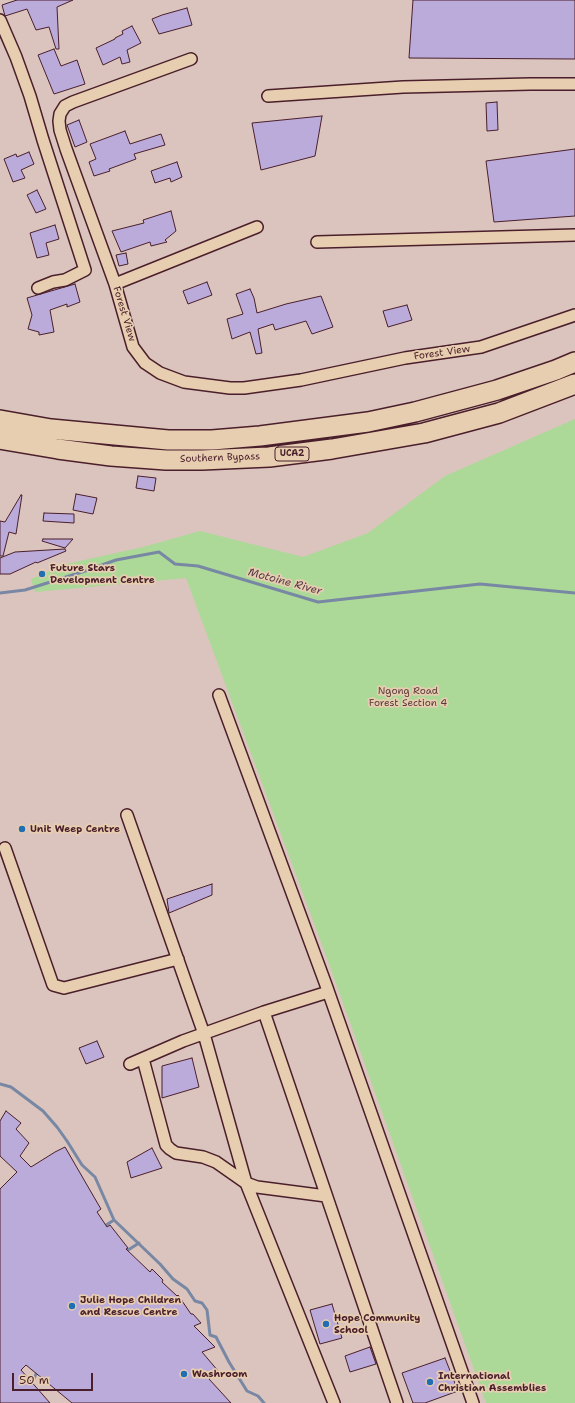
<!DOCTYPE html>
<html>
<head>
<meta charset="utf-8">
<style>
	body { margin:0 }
	#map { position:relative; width:575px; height:1403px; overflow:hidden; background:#dac4bd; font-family:"Shantell Sans",sans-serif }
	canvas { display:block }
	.scale { position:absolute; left:12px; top:1373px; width:81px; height:18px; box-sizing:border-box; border:2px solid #4a1f2b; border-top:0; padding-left:5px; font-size:12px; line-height:14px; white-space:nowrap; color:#4a1f2b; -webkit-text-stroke:3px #e8ceb0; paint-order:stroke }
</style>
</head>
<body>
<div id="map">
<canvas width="575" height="1403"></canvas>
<div class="scale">50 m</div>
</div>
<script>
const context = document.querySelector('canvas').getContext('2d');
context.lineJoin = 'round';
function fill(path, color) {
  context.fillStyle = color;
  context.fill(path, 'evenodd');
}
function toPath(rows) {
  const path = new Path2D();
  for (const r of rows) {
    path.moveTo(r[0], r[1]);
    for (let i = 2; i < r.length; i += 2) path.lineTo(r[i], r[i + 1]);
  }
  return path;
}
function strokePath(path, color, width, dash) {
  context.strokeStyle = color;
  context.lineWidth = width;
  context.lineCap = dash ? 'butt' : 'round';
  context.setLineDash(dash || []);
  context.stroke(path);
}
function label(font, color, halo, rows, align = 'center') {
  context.font = font + ' "Shantell Sans",sans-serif';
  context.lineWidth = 3.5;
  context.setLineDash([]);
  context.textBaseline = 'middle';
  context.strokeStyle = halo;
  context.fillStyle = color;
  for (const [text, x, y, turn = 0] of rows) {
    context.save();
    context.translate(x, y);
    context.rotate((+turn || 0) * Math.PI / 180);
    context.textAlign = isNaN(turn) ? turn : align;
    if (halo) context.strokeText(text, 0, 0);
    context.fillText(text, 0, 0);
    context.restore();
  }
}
const green = toPath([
	[575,419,575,1403,486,1403,328,961,186,578,35,592,31,579,66,564,143,547,200,531,303,557,368,533,445,476]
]);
const stream = toPath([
	[0,593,25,590,85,571,116,560,159,552,175,564,198,566,318,602,480,584,575,593],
	[0,1084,11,1087,43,1111,57,1127,67,1141,82,1165,95,1177,114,1220,160,1264,173,1279,187,1289,195,1301,202,1303,207,1310,210,1335,216,1337,229,1362,247,1391,258,1396,264,1403],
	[103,1227,114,1220],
	[125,1252,139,1243],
	[30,1385,33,1381,36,1374,39,1372]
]);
const building = toPath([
	[17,0,73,0,57,7,59,49,56,49,49,27,36,30,27,9,5,16,2,5,17,0],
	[413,0,575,0,575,59,409,58,413,0],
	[187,8,192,25,159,34,152,19,162,15,187,8],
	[132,26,141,43,127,50,130,62,122,64,120,57,103,65,96,48,115,39,115,38,123,34,122,31,132,26],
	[54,49,61,66,77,60,85,84,54,94,38,55,54,49],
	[497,102,498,130,487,131,486,103,497,102],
	[322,116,315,156,261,170,252,123,322,116],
	[79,120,87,142,75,147,67,125,79,120],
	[125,131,130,144,161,134,165,145,134,154,136,159,109,169,110,171,94,176,89,162,96,159,90,144,125,131],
	[575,149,575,216,494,222,486,161,575,149],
	[29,152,34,164,21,170,25,178,13,182,4,159,16,154,17,157,29,152],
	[177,162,182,177,171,182,170,178,155,183,151,171,177,162],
	[37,190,46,209,36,213,27,195,37,190],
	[171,211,176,231,165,240,167,242,151,246,150,242,121,252,112,231,144,223,143,220,171,211],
	[55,225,59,239,46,243,49,255,37,258,30,233,55,225],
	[126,253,128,264,119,266,116,255,126,253],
	[207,282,212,295,188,304,183,291,207,282],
	[75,284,80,302,67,307,67,304,50,310,54,332,39,335,39,332,28,329,32,315,27,298,75,284],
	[250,289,254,298,257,313,286,304,321,296,333,327,312,334,306,321,275,330,273,324,258,329,262,353,256,354,250,332,232,339,227,319,243,314,236,294,250,289],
	[407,305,412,320,388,327,383,311,407,305],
	[138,476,156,478,154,491,136,488,138,476],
	[76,494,97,498,93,514,73,510,76,494],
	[21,495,22,495,16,534,9,532,3,556,0,556,0,521,5,522,21,495],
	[44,513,74,514,74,523,43,521,44,513],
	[43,539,73,539,65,548,42,541,43,539],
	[65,549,66,551,37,563,36,562,10,574,0,574,0,558,15,552,65,549],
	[212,884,212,895,169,913,167,899,212,884],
	[97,1041,104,1057,86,1064,79,1048,97,1041],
	[192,1058,199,1087,162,1098,162,1066,192,1058],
	[6,1111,21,1123,16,1129,29,1143,20,1156,31,1167,55,1152,65,1147,98,1204,101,1209,97,1212,107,1227,110,1225,128,1248,126,1249,150,1272,152,1269,163,1280,162,1282,177,1296,178,1295,191,1314,193,1314,201,1323,194,1326,215,1347,202,1352,219,1372,209,1379,231,1403,72,1403,26,1365,21,1370,50,1403,0,1403,0,1189,17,1172,0,1156,0,1121,6,1111],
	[152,1148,162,1168,131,1178,127,1162,152,1148],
	[332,1304,342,1338,320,1344,310,1310,332,1304],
	[370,1347,376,1364,350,1372,345,1356,370,1347],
	[445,1358,458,1391,425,1403,413,1403,402,1373,445,1358]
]);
const minor = toPath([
	[0,20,16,57,30,96,43,140,85,270,65,280,53,282,38,288],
	[191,59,73,102,65,106,60,114,59,121,60,130,66,149,115,284,133,347,145,363,160,373,184,382,230,388,244,388,301,380,405,358,481,347,575,315],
	[268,96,403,87,530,84,575,84],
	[317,242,575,235],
	[115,284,257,227],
	[219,695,326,985,473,1403],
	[127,815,204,1034,246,1183,334,1403],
	[5,848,53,985,64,988,178,959],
	[264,1012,397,1403],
	[143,1059,166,1145,170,1149,176,1153,203,1157,216,1162,246,1183,257,1187,326,1196],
	[130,1064,183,1041,264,1012,328,992]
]);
const trunk = toPath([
	[0,420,51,429,168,440,212,440,260,436,368,422,415,412,497,390,556,370,575,362],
	[0,439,58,449,111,456,166,460,202,460,269,457,332,449,424,433,499,413,575,384]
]);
const markers = [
	[42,574,4,"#1f6fb2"],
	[22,829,4,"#1f6fb2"],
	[72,1306,4,"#1f6fb2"],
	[326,1324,4,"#1f6fb2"],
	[184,1374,4,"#1f6fb2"],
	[430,1382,4,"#1f6fb2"]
];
const shields = [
	[292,454,34]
];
const shieldNames = [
	["UCA2",292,454]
];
const streetNames = [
	["Forest View",124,314,73],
	["Forest View",442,353,-8],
	["Southern Bypass",220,458,-2]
];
const poiNames = [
	["Future Stars",50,568],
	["Development Centre",50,580],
	["Unit Weep Centre",30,829],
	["Julie Hope Children",80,1300],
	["and Rescue Centre",80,1312],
	["Hope Community",334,1318],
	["School",334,1330],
	["Washroom",192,1374],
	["International",438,1376],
	["Christian Assemblies",438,1388]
];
const parkNames = [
	["Ngong Road",408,691],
	["Forest Section 4",408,703]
];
const waterNames = [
	["Motoine River",285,582,15]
];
fill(green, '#acd998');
strokePath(stream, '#7888a4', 3);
fill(building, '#bbabdb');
strokePath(building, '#4a1f2b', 1);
strokePath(minor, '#4a1f2b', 14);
strokePath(trunk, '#4a1f2b', 22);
strokePath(minor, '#e8ceb0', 11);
strokePath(trunk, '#e8ceb0', 19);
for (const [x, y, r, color] of markers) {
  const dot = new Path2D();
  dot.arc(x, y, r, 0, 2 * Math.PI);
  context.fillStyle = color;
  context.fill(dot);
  strokePath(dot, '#e8ceb0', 1.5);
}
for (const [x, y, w] of shields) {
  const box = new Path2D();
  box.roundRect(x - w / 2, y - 7, w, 14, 3);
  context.fillStyle = '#e8ceb0';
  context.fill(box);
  strokePath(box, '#4a1f2b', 1);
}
label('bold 9px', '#4a1f2b', null, shieldNames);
label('10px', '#4a1f2b', '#e8ceb0', streetNames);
label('bold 10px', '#4a1f2b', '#e8ceb0', poiNames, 'left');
label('10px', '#593b3b', '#e8ceb0', parkNames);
label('italic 11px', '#553949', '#e8ceb0', waterNames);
</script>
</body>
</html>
